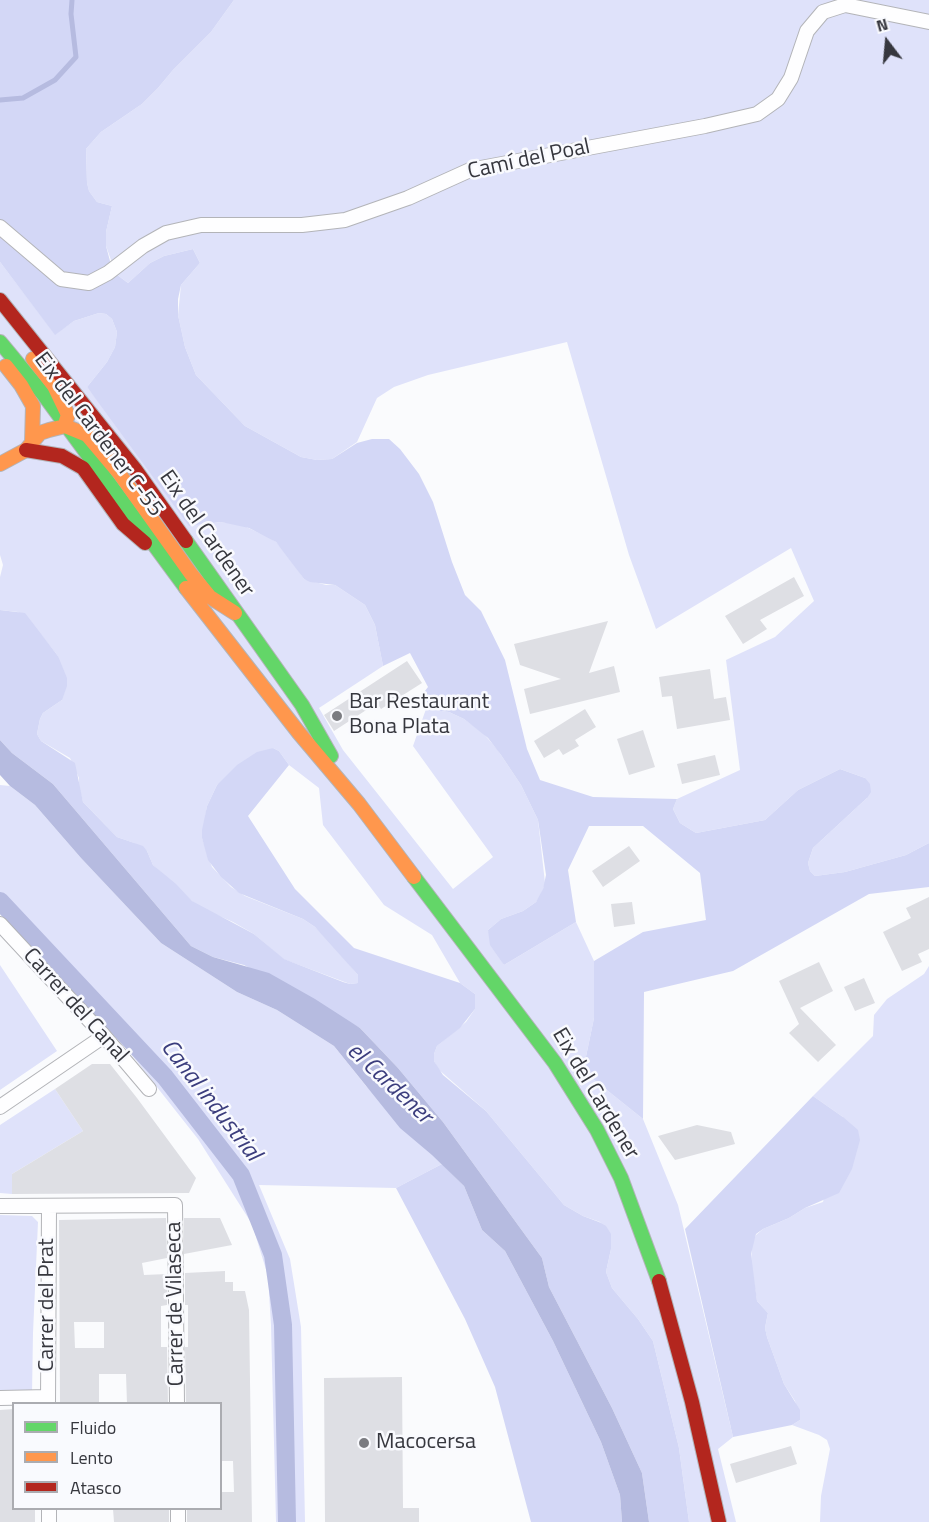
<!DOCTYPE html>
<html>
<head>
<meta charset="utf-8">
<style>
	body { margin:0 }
	#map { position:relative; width:929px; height:1522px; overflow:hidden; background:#fafbfd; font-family:"Titillium Web",sans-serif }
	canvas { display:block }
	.legend { position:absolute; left:12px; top:1402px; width:210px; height:108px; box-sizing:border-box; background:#f9fafe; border:2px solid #abacb1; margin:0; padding:8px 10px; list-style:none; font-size:18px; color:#36373e }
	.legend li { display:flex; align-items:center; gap:12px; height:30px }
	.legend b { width:30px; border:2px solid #abacb1 }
	.north { position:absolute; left:857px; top:12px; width:60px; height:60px; -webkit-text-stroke:4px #f9fafe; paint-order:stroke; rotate:344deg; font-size:16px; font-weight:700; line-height:24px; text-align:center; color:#36373e }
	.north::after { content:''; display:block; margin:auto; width:21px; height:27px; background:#36373e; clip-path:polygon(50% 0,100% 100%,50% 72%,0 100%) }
</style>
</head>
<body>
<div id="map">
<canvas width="929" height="1522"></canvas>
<ul class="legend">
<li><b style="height:8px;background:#63d668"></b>Fluido</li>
<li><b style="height:8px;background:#ff974d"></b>Lento</li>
<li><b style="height:8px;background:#b3261e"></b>Atasco</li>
</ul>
<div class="north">N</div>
</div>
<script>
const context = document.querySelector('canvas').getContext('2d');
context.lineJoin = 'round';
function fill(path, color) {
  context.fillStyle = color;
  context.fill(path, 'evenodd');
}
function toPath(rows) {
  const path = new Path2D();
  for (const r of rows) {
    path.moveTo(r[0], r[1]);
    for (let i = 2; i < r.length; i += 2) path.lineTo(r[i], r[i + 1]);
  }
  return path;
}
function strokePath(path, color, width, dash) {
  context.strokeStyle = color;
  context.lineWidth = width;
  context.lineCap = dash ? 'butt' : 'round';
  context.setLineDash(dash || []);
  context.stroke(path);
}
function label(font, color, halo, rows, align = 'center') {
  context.font = font + ' "Titillium Web",sans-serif';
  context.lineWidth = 5;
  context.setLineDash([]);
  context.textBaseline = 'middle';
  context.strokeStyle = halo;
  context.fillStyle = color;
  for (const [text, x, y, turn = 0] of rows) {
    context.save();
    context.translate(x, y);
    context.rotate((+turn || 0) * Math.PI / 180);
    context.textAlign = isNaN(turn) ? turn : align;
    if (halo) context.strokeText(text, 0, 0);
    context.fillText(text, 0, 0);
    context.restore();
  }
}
const green = toPath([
	[234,0,929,0,929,843,906,855,845,872,815,876,810,871,808,863,813,848,867,798,865,778,840,769,798,790,765,820,696,833,680,823,673,809,677,799,740,770,726,660,775,637,814,601,791,548,656,629,629,555,567,342,428,375,394,387,377,398,357,442,332,459,317,460,301,457,245,426,196,375,185,347,178,315,181,285,200,263,193,249,164,256,150,263,128,283,116,274,106,246,106,232,112,206,97,202,89,191,87,183,86,149,101,132,142,104,158,88,173,70,211,32],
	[0,262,55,334,74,321,99,313,106,314,112,319,117,332,115,347,107,362,87,387,198,525,221,522,242,525,270,538,276,542,286,553,304,579,326,585,335,585,365,605,375,625,383,666,319,708,343,750,453,889,493,857,413,746,426,709,449,712,464,719,483,733,497,749,521,785,538,820,545,883,541,896,536,902,523,911,501,919,488,930,504,965,576,922,594,961,594,1018,583,1071,643,1119,678,1205,733,1437,718,1449,736,1522,689,1522,679,1448,653,1341,638,1319,612,1288,606,1272,611,1249,600,1222,583,1216,564,1205,486,1111,438,1069,434,1061,434,1054,437,1046,466,1022,475,1009,475,994,460,983,432,935,384,905,323,825,319,788,289,765,279,751,273,748,217,785,207,806,202,838,212,867,231,887,245,896,303,919,315,927,327,938,358,975,358,983,350,984,283,959,254,934,233,922,197,906,153,865,147,851,134,843,117,837,83,802,79,787,79,778,70,758,41,741,37,734,40,719,43,713,62,700,58,656,42,636,18,612,0,610,0,577,3,565,0,555],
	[0,785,10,786,35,805,81,858,161,943,237,992,277,1010,334,1046,366,1086,442,1164,396,1188,259,1185,290,1259,301,1327,305,1522,276,1522,271,1325,268,1276,252,1224,198,1139,111,1029,0,909],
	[0,965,57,1051,0,1090],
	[929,966,929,1522,820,1522,821,1496,830,1449,827,1440,819,1435,792,1425,800,1420,795,1401,784,1384,767,1337,765,1328,768,1313,757,1301,751,1263,752,1244,756,1235,763,1229,789,1218,805,1208,823,1202,843,1117,813,1096,873,1036,874,1015,887,999,924,974],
	[55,1089,83,1131,12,1174,12,1194,0,1193,0,1125],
	[0,1215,32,1216,38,1222,33,1333,32,1394,0,1394]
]);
const forest = toPath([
	[0,0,234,0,211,32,173,70,158,88,142,104,101,132,86,149,87,183,89,191,97,202,112,206,106,232,106,246,110,261,116,274,128,283,150,263,164,256,193,249,200,263,181,285,178,299,178,315,185,347,196,375,245,426,301,457,317,460,332,459,357,443,372,439,389,439,400,449,419,474,433,502,452,562,465,595,481,611,505,660,527,749,540,780,593,797,677,799,673,809,680,823,696,833,765,820,798,790,840,769,865,778,870,784,871,792,867,798,813,848,808,863,810,871,815,876,845,872,906,855,929,843,929,887,869,894,733,971,644,992,643,1119,583,1071,594,1018,594,961,643,932,706,920,700,873,643,826,589,826,568,870,576,922,504,965,490,945,488,930,501,919,523,911,536,902,543,889,546,875,538,820,521,785,501,755,488,738,464,719,449,712,426,709,421,696,428,687,410,653,383,666,375,625,365,605,335,585,310,582,304,579,276,542,249,528,221,522,189,526,87,387,107,362,115,347,117,332,112,319,106,314,99,313,74,321,55,335,0,262],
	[0,610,25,613,58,656,67,678,67,686,62,700,43,713,40,719,37,734,41,741,75,763,83,802,117,837,143,846,147,851,153,865,176,884,192,901,254,934,284,959,343,982,350,984,358,983,358,975,315,927,303,919,239,893,221,877,208,860,202,838,202,830,207,806,217,785,237,765,257,752,273,748,279,751,289,765,248,816,295,889,354,948,460,983,475,994,475,1009,460,1028,437,1046,434,1054,434,1061,443,1075,486,1111,564,1205,583,1216,599,1222,606,1226,611,1234,611,1249,606,1272,612,1288,638,1319,653,1341,679,1448,689,1522,649,1522,642,1473,612,1408,549,1287,542,1258,443,1122,398,1068,360,1028,244,965,213,957,191,946,53,784,12,753,0,740],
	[813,1096,843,1117,858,1130,860,1140,852,1169,839,1193,805,1208,789,1218,763,1229,756,1234,751,1254,757,1301,768,1313,765,1328,767,1337,784,1384,800,1410,800,1420,792,1425,733,1437,685,1229],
	[442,1164,464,1186,482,1230,505,1251,553,1341,601,1442,620,1495,622,1522,531,1522,495,1387,465,1319,396,1188]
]);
const water = toPath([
	[0,740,12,753,53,784,191,946,213,957,269,973,315,999,360,1028,398,1068,443,1122,542,1258,549,1287,612,1408,642,1473,649,1522,622,1522,620,1495,601,1442,553,1341,505,1251,482,1230,464,1186,432,1155,400,1128,334,1046,277,1010,237,992,161,943,81,858,35,805,10,786,0,775]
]);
const stream = toPath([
	[0,100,23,98,55,80,76,57,71,14,72,0]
]);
const canal = toPath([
	[0,901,165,1077,241,1175,273,1255,283,1325,287,1522]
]);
const building = toPath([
	[794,577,804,596,760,620,767,629,743,644,725,616],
	[608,621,589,673,614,666,620,692,530,714,524,689,561,679,520,665,514,644],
	[407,661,422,683,381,709,377,703,334,731,324,715],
	[710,669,714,699,726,697,730,720,677,729,672,696,662,697,659,677],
	[585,709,596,727,575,740,579,746,563,755,559,749,544,758,534,741],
	[643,730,655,767,629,775,617,739],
	[715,755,720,775,682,784,677,764],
	[629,846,640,861,603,887,592,871],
	[929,897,929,949,918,954,922,962,902,971,883,932,911,918,906,908],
	[632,902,635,924,614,927,611,904],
	[819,962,833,991,800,1008,836,1045,818,1062,789,1033,799,1024,779,981],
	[864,978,875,1003,855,1011,844,987],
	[92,1064,110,1064,137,1098,196,1178,189,1193,12,1194,12,1174,83,1131,55,1089],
	[697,1125,731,1132,735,1144,675,1160,658,1136],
	[166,1218,167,1258,142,1263,144,1275,167,1274,167,1305,161,1306,161,1347,167,1347,168,1404,127,1404,126,1374,99,1374,99,1404,60,1404,59,1220],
	[74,1322,104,1322,104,1348,75,1348],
	[184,1218,220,1218,232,1245,184,1254],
	[225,1271,225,1282,233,1282,233,1291,245,1291,249,1310,252,1522,187,1522,187,1509,220,1509,220,1492,234,1492,233,1461,220,1461,220,1404,186,1404,185,1347,188,1347,188,1305,185,1305,185,1273],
	[402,1377,403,1508,419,1508,419,1522,325,1522,324,1378],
	[14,1409,14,1509,35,1509,35,1522,0,1522,0,1410],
	[791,1446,797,1464,736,1483,730,1464],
	[113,1509,169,1509,169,1522,114,1522]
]);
const street = toPath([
	[0,227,61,279,89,283,108,273,143,246,166,233,201,225,302,225,345,220,408,198,470,170,705,126,757,114,778,99,791,78,807,31,823,12,845,5,929,22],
	[0,924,104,1036,149,1089],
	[0,1107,104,1036],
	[0,1206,175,1205,177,1404],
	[0,1398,48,1397],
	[48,1404,49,1207],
	[49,1508,49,1522],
	[178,1508,178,1522]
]);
const fast = toPath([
	[0,342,44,395,186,588],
	[186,541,302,705,331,756],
	[414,877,555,1063,597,1130,621,1178,659,1281]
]);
const slow = toPath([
	[33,359,54,386,68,415,66,421],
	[6,366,21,385,33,406,32,442],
	[0,464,26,450,40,433,49,430,65,426,87,435,119,473,191,574,210,597,235,613],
	[186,588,299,733,359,804,414,877]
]);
const jam = toPath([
	[0,300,135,469,186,541],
	[26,450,62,456,83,468,123,524,145,543],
	[659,1281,692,1402,719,1522]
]);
const markers = [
	[337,716,6,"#7b7c81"],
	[364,1443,6,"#7b7c81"]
];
const streetNames = [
	["Camí del Poal",529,160,-12],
	["Eix del Cardener C-55",98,435,53],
	["Eix del Cardener",206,534,55],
	["Carrer del Canal",75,1006,48],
	["Eix del Cardener",595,1094,59],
	["Carrer de Vilaseca",176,1304,-91],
	["Carrer del Prat",48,1305,-90]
];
const poiNames = [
	["Bar Restaurant",349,703],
	["Bona Plata",349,728],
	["Macocersa",376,1443]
];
const waterNames = [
	["el Cardener",389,1084,43],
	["Canal industrial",210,1101,52]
];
fill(green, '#dfe2fa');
fill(forest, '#d3d7f6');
fill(water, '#b6bbe0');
strokePath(stream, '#b6bbe0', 5);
strokePath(canal, '#b6bbe0', 18);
fill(building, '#dedfe4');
strokePath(street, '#b3b4b8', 16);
strokePath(fast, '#b3b4b8', 16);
strokePath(slow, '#b3b4b8', 16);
strokePath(jam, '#b3b4b8', 16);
strokePath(street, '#fefeff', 14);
strokePath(fast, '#63d668', 14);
strokePath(slow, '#ff974d', 14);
strokePath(jam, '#b3261e', 14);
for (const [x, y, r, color] of markers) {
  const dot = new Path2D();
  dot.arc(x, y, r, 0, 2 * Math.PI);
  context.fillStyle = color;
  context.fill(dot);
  strokePath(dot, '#f9fafe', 2);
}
label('22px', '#36373e', '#f9fafe', streetNames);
label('22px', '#36373e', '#f9fafe', poiNames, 'left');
label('italic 24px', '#3b3d7d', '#f9fafe', waterNames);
</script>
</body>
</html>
